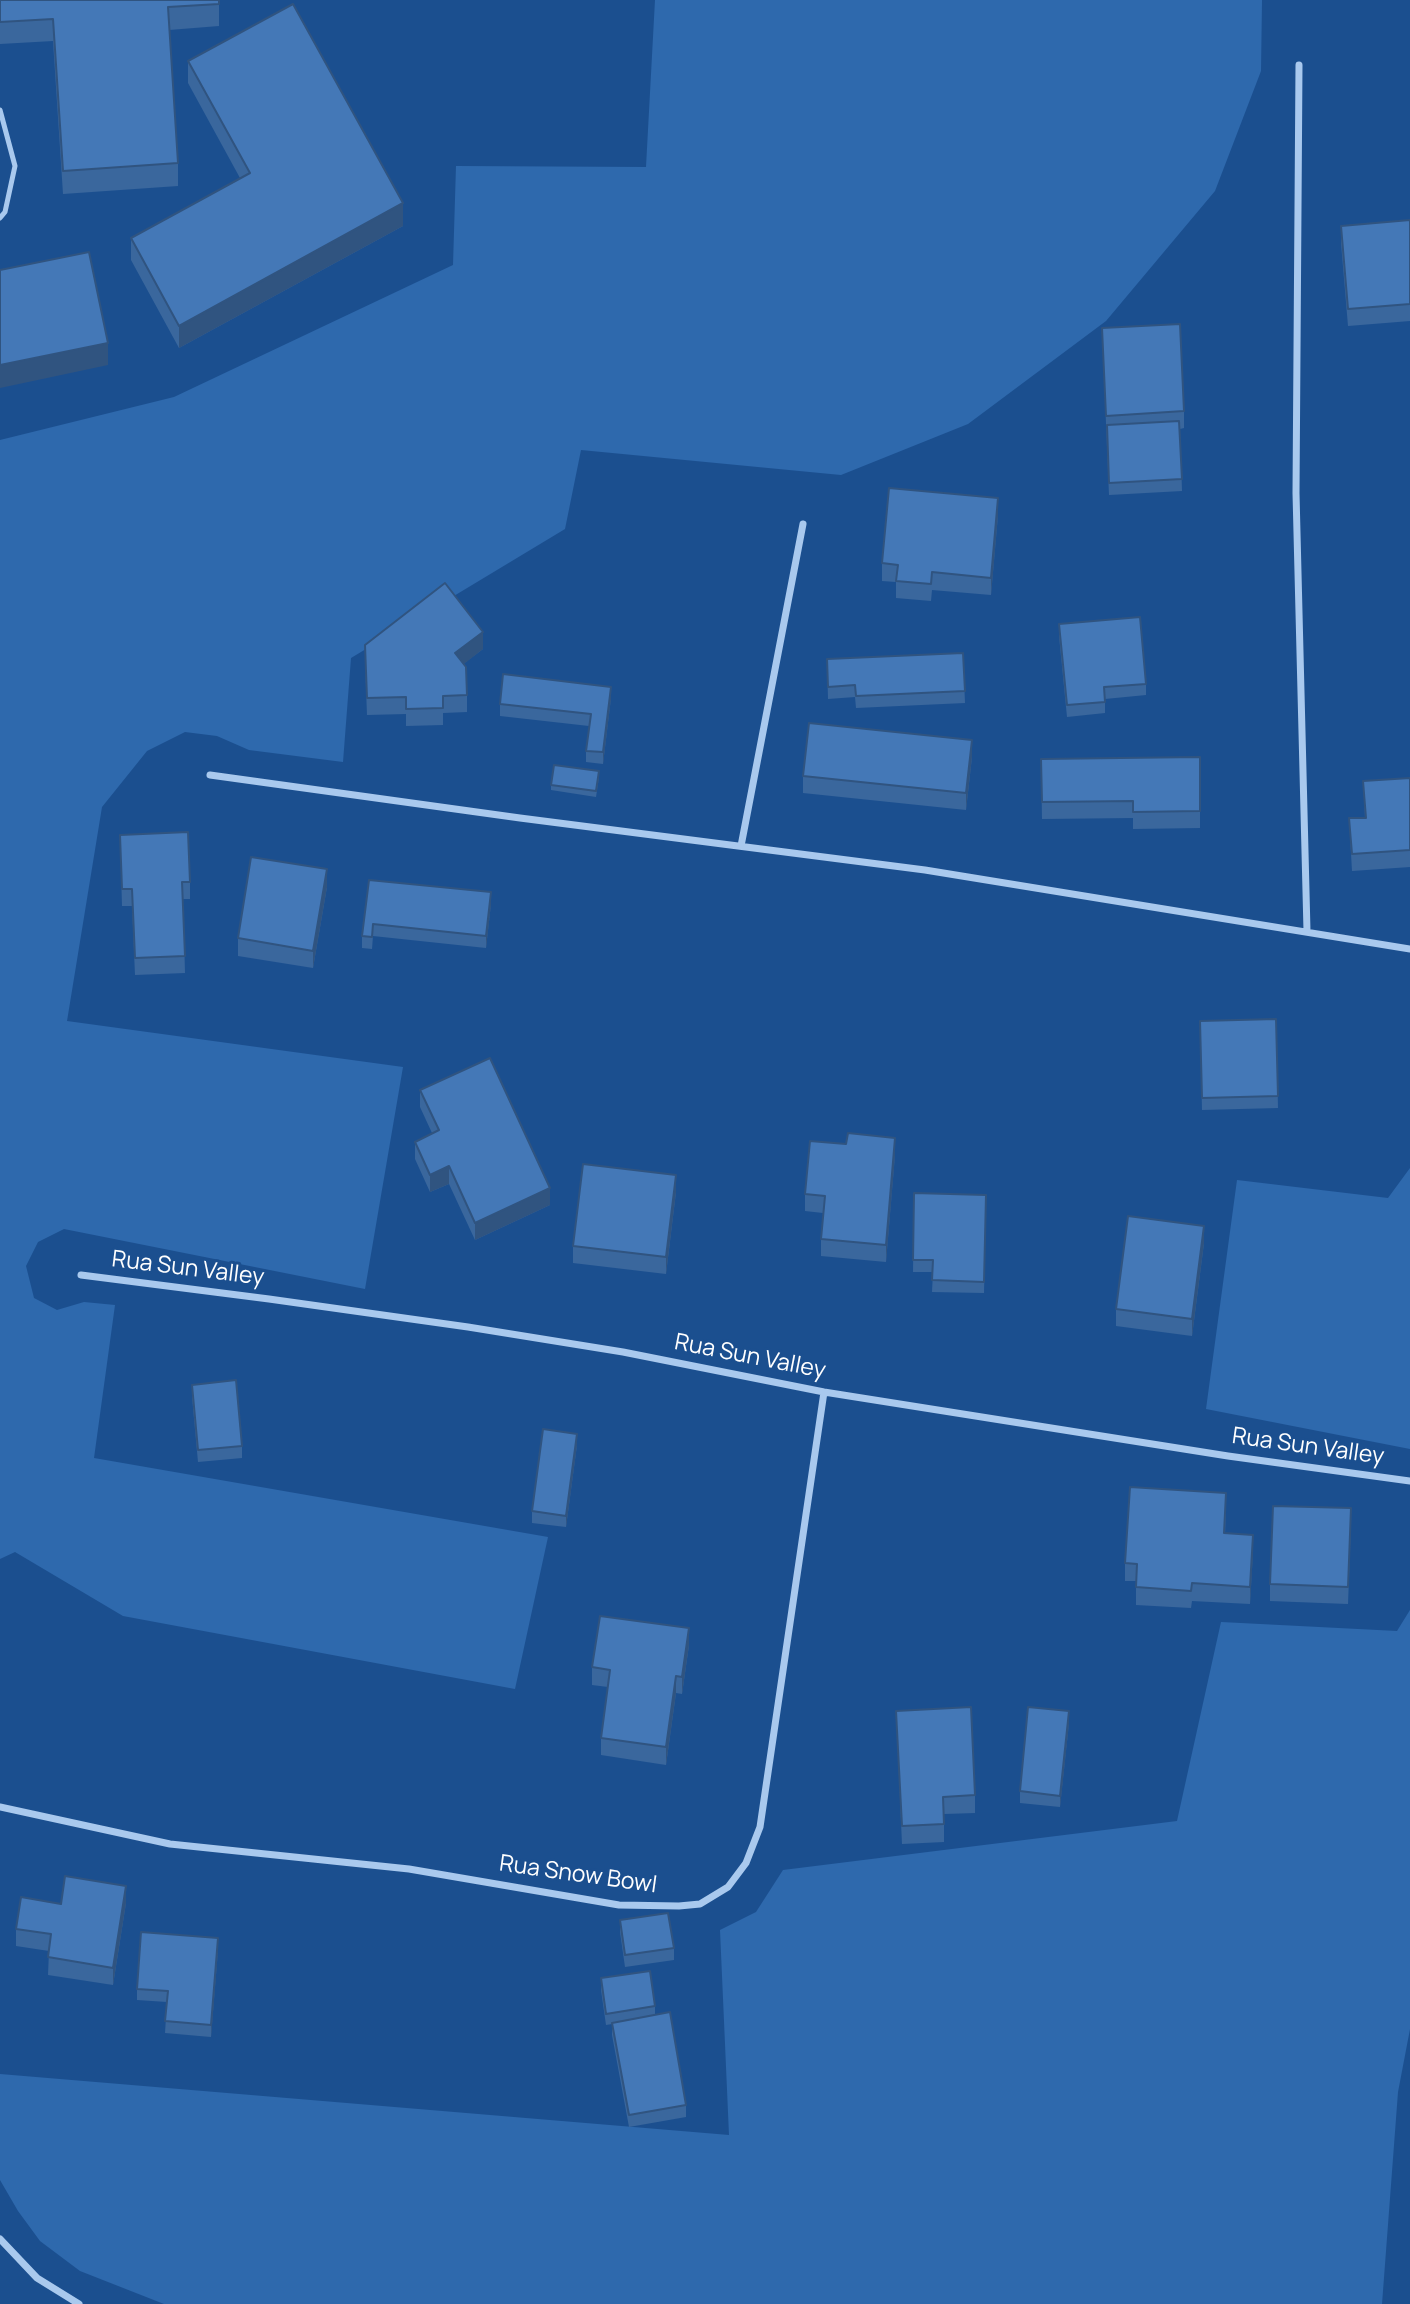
<!DOCTYPE html>
<html>
<head>
<meta charset="utf-8">
<style>
	body { margin:0 }
	canvas { display:block; background:#1b4f8f }
</style>
</head>
<body>
<canvas width="1410" height="2304"></canvas>
<script>
const context = document.querySelector('canvas').getContext('2d');
context.lineJoin = 'round';
function fill(path, color) {
  context.fillStyle = color;
  context.fill(path, 'evenodd');
}
function toPath(rows) {
  const path = new Path2D();
  for (const r of rows) {
    path.moveTo(r[0], r[1]);
    for (let i = 2; i < r.length; i += 2) path.lineTo(r[i], r[i + 1]);
  }
  return path;
}
function strokePath(path, color, width, dash) {
  context.strokeStyle = color;
  context.lineWidth = width;
  context.lineCap = dash ? 'butt' : 'round';
  context.setLineDash(dash || []);
  context.stroke(path);
}
function label(font, color, halo, rows, align = 'center') {
  context.font = font + ' Manrope,sans-serif';
  context.lineWidth = 6;
  context.setLineDash([]);
  context.textBaseline = 'middle';
  context.strokeStyle = halo;
  context.fillStyle = color;
  for (const [text, x, y, turn = 0] of rows) {
    context.save();
    context.translate(x, y);
    context.rotate((+turn || 0) * Math.PI / 180);
    context.textAlign = isNaN(turn) ? turn : align;
    if (halo) context.strokeText(text, 0, 0);
    context.fillText(text, 0, 0);
    context.restore();
  }
}
const green = toPath([
	[655,0,1262,0,1261,71,1215,191,1106,321,968,424,841,475,581,450,565,529,351,658,343,762,249,750,217,736,185,732,147,751,102,807,67,1021,403,1067,365,1289,64,1229,38,1242,26,1266,34,1298,57,1310,84,1302,115,1305,94,1458,548,1537,515,1689,123,1616,15,1552,0,1559,0,440,174,397,453,265,456,166,646,167],
	[1410,1168,1410,1449,1206,1409,1237,1180,1388,1198],
	[1410,1610,1410,2029,1398,2092,1382,2304,164,2304,80,2271,40,2241,18,2211,0,2180,0,2074,729,2135,720,1930,756,1912,783,1870,1177,1821,1221,1622,1397,1631]
]);
const service = toPath([
	[0,110,15,166,5,212,0,218]
]);
const minor = toPath([
	[1299,65,1296,493,1307,931],
	[210,775,520,818,925,870,1410,949],
	[741,846,803,524],
	[81,1275,269,1299,468,1327,623,1352,824,1392,1228,1456,1410,1481],
	[0,1807,170,1844,409,1869,619,1905,679,1906,700,1904,728,1887,746,1863,760,1827,824,1392],
	[0,2239,37,2278,79,2304]
]);
const wall = toPath([
	[0,0,219,0,219,26,169,30,178,163,178,186,63,194,53,41,0,44],
	[188,61,403,226,179,348,131,260,131,238,240,178,188,83],
	[1410,220,1410,321,1348,326,1341,243,1341,226],
	[1102,328,1184,411,1184,428,1180,429,1182,491,1109,495],
	[998,515,991,595,932,590,931,601,896,598,896,582,882,581,882,563],
	[1059,624,1146,684,1146,695,1105,699,1105,713,1067,717,1059,636],
	[483,649,463,664,467,695,467,712,443,713,443,725,406,726,406,714,367,715,365,662],
	[963,653,965,703,856,708,855,697,828,699,827,659],
	[611,698,603,764,586,762,586,751,589,726,500,716,500,704],
	[972,757,966,810,803,793,803,776],
	[1200,757,1200,828,1133,829,1133,818,1042,819,1041,759],
	[599,777,596,797,551,790,551,785],
	[1410,778,1410,867,1352,871,1349,818,1365,818,1363,781],
	[120,835,190,882,190,899,183,899,185,973,135,975,132,906,122,906],
	[369,880,491,904,486,948,373,936,372,949,362,948,362,936],
	[327,887,313,968,238,956,238,938],
	[1276,1019,1278,1108,1202,1110,1200,1021],
	[420,1090,550,1205,475,1240,449,1184,430,1192,415,1159,415,1142,432,1133,420,1107],
	[846,1144,895,1155,886,1262,821,1256,821,1239,823,1213,805,1211,805,1194],
	[676,1192,666,1274,573,1263,573,1246],
	[914,1193,986,1195,984,1293,932,1292,933,1272,913,1272],
	[1204,1243,1192,1336,1116,1326,1116,1309],
	[192,1385,242,1446,242,1458,198,1462,192,1397],
	[577,1445,566,1527,532,1523,532,1511],
	[1226,1510,1225,1534,1253,1552,1250,1604,1192,1601,1191,1608,1136,1605,1136,1581,1125,1581,1125,1563],
	[1351,1525,1348,1604,1270,1601,1270,1584],
	[689,1645,682,1694,676,1693,666,1765,601,1755,601,1738,608,1687,592,1685,592,1667],
	[896,1711,975,1795,975,1813,944,1814,944,1842,902,1844],
	[1069,1723,1060,1807,1020,1803,1020,1791],
	[126,1903,113,1985,48,1975,49,1951,16,1946,16,1929,61,1904],
	[620,1920,674,1948,674,1960,625,1967,620,1932],
	[218,1950,211,2037,165,2033,167,2002,137,2000,137,1989],
	[601,1978,655,2006,655,2015,686,2105,686,2117,629,2127,612,2035,612,2024,606,2025,601,1990]
]);
const shadedWall = toPath([
	[403,203,403,226,179,348,179,326],
	[108,343,108,365,0,388,0,365],
	[998,498,998,515,991,595,991,578],
	[483,632,483,649,455,671,455,653],
	[611,687,611,698,603,764,603,752],
	[972,740,972,757,966,810,966,793],
	[327,869,327,887,313,968,313,951],
	[491,892,491,904,486,948,486,936],
	[895,1138,895,1155,886,1262,886,1245],
	[449,1166,449,1184,430,1192,430,1175],
	[676,1175,676,1192,666,1274,666,1257],
	[550,1188,550,1205,475,1240,475,1223],
	[1204,1226,1204,1243,1192,1336,1192,1319],
	[577,1434,577,1445,566,1527,566,1516],
	[1253,1535,1253,1552,1250,1604,1250,1587],
	[689,1628,689,1645,682,1694,682,1677],
	[676,1676,676,1693,666,1765,666,1747],
	[1069,1711,1069,1723,1060,1807,1060,1796],
	[126,1886,126,1903,113,1985,113,1968],
	[218,1938,218,1950,211,2037,211,2025]
]);
const building = toPath([
	[0,0,219,0,219,4,168,7,178,163,63,171,53,19,0,22,0,0],
	[293,4,403,203,179,326,131,238,250,173,188,61,293,4],
	[1410,220,1410,304,1348,309,1341,226,1410,220],
	[89,252,108,343,0,365,0,270,89,252],
	[1180,324,1184,411,1106,416,1102,328,1180,324],
	[1179,421,1182,479,1109,483,1107,425,1179,421],
	[889,488,998,498,991,578,932,572,931,584,896,581,898,565,882,563,889,488],
	[445,583,483,632,455,653,466,667,467,695,443,696,443,708,406,709,406,697,367,698,365,645,445,583],
	[1140,617,1146,684,1104,687,1105,702,1067,705,1059,624,1140,617],
	[963,653,965,691,856,696,855,685,828,687,827,659,963,653],
	[503,674,611,687,603,752,586,751,591,714,500,704,503,674],
	[809,723,972,740,966,793,803,776,809,723],
	[1200,757,1200,811,1133,812,1133,801,1042,802,1041,759,1200,757],
	[554,765,599,771,596,791,551,785,554,765],
	[1410,778,1410,850,1352,854,1349,818,1366,818,1363,781,1410,778],
	[188,832,190,882,182,882,185,956,135,958,132,889,122,889,120,835,188,832],
	[251,857,327,869,313,951,238,938,251,857],
	[369,880,491,892,486,936,373,924,372,937,362,936,369,880],
	[1276,1019,1278,1096,1202,1098,1200,1021,1276,1019],
	[490,1058,550,1188,475,1223,449,1166,430,1175,415,1142,439,1130,420,1090,490,1058],
	[848,1133,895,1138,886,1245,821,1239,825,1196,805,1194,810,1141,846,1144,848,1133],
	[583,1164,676,1175,666,1257,573,1246,583,1164],
	[914,1193,986,1195,984,1282,932,1280,933,1260,913,1260,914,1193],
	[1128,1216,1204,1226,1192,1319,1116,1309,1128,1216],
	[236,1380,242,1446,198,1450,192,1385,236,1380],
	[543,1429,577,1434,566,1516,532,1511,543,1429],
	[1130,1487,1226,1493,1224,1533,1253,1535,1250,1587,1192,1583,1191,1591,1136,1587,1137,1564,1125,1563,1130,1487],
	[1273,1506,1351,1508,1348,1587,1270,1584,1273,1506],
	[600,1616,689,1628,682,1677,676,1676,666,1747,601,1738,610,1670,592,1667,600,1616],
	[971,1707,975,1795,943,1797,944,1824,902,1826,896,1711,971,1707],
	[1028,1707,1069,1711,1060,1796,1020,1791,1028,1707],
	[65,1876,126,1886,113,1968,48,1957,51,1934,16,1929,21,1897,61,1904,65,1876],
	[668,1913,674,1948,625,1955,620,1920,668,1913],
	[141,1932,218,1938,211,2025,165,2021,168,1991,137,1989,141,1932],
	[650,1971,655,2006,606,2014,601,1978,650,1971],
	[670,2012,686,2105,629,2115,612,2023,670,2012]
]);
const streetNames = [
	["Rua Sun Valley",188,1269,7],
	["Rua Sun Valley",750,1357,11],
	["Rua Sun Valley",1308,1447,8],
	["Rua Snow Bowl",578,1875,8]
];
fill(green, '#2e69ad');
strokePath(service, '#a9c9ee', 5);
strokePath(minor, '#a9c9ee', 7);
fill(wall, '#3a679d');
fill(shadedWall, '#305480');
fill(building, '#4478b7');
strokePath(building, '#305480', 2);
label('23px', '#fff', '#1b4f8f', streetNames);
</script>
</body>
</html>
